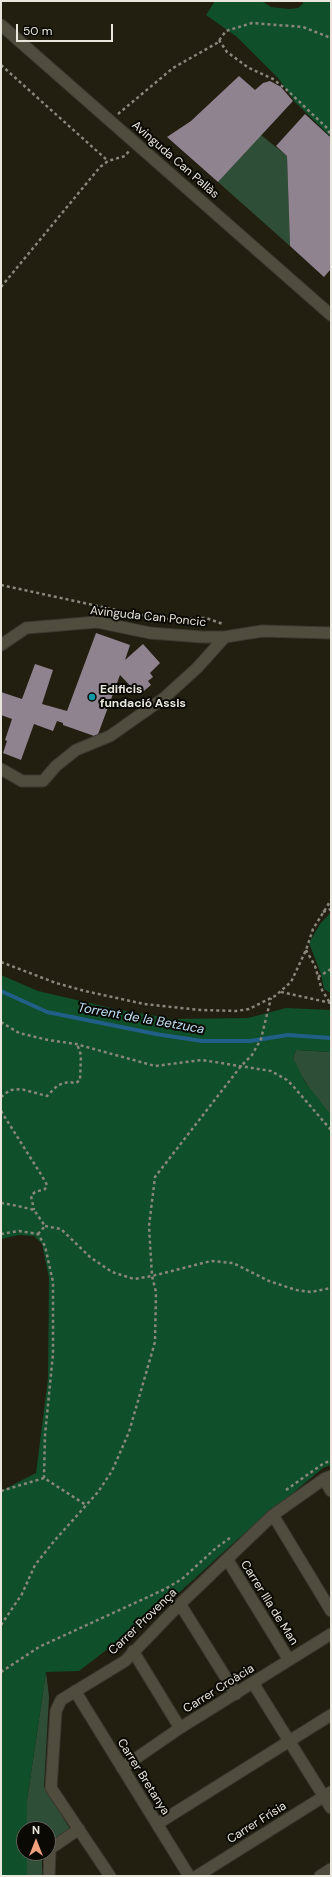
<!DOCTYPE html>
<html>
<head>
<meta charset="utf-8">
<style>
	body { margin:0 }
	#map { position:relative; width:332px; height:1877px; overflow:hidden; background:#221f11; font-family:"DM Sans",sans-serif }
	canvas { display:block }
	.frame { position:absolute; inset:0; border:2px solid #e8e6dd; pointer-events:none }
	.north { position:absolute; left:16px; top:1821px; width:40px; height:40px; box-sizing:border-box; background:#0a0904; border:1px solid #63615b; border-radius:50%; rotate:0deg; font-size:11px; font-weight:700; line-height:16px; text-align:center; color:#e8e6dd }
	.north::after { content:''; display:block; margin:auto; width:14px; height:18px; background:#f1a17c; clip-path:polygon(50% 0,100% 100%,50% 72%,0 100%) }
	.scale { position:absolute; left:16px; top:24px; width:97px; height:18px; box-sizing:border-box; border:2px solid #e8e6dd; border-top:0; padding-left:5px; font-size:12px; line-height:14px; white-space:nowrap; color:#e8e6dd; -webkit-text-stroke:3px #0a0904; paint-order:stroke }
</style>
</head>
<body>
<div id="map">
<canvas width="332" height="1877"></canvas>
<div class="frame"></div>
<div class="north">N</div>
<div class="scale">50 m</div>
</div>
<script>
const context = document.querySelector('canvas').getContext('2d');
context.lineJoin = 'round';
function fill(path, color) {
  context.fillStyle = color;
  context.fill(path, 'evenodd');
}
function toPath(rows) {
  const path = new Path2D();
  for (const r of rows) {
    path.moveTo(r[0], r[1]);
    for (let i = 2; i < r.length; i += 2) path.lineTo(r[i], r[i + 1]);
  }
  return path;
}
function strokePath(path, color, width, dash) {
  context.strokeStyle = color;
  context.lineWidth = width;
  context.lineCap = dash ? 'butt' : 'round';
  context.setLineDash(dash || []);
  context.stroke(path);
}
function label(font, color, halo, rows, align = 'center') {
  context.font = font + ' "DM Sans",sans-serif';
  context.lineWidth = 4;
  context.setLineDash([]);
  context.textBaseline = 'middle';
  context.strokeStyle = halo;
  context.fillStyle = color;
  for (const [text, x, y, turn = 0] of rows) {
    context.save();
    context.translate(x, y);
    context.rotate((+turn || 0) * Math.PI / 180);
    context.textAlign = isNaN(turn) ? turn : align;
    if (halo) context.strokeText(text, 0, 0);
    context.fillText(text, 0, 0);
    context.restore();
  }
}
const green = toPath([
	[261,135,287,156,290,246,218,182],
	[296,1050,331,1052,331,1115,320,1103,300,1074,293,1058],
	[46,1672,49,1697,44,1787,70,1829,48,1842,48,1829,27,1829,27,1800],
	[27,1853,42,1853,42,1876,27,1876]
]);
const forest = toPath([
	[215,1,262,1,271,7,289,9,298,8,303,4,303,1,331,1,331,137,295,102,278,78,237,37,206,15],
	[331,912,331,993,324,989,321,974,309,943,320,924],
	[1,975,38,991,115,1009,173,1019,248,1018,286,1008,331,1010,331,1052,296,1050,293,1058,305,1082,331,1115,331,1465,323,1468,239,1538,170,1601,79,1671,46,1672,27,1800,27,1829,24,1829,24,1853,27,1853,27,1876,1,1876,1,1491,36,1473,48,1379,49,1278,42,1244,34,1236,19,1235,1,1239]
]);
const stream = toPath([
	[1,991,47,1012,156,1034,202,1041,250,1041,288,1035,331,1038]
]);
const building = toPath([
	[239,76,255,90,263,83,270,81,281,87,293,101,218,182,167,137,191,121],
	[305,114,330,137,331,269,324,277,290,246,287,156,276,146],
	[96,633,130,645,125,660,143,644,160,663,150,673,153,677,148,681,151,685,139,695,120,675,97,737,63,725,63,723,57,721,53,731,34,724,21,760,3,753,7,741,5,740,12,719,1,715,1,692,22,699,35,664,53,670,42,704,67,711]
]);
const path = toPath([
	[219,40,227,52,249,68,273,79,287,90,328,129,331,138],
	[1,65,108,161],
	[118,114,173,68,217,43,226,31,252,23,303,27,331,38],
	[1,287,100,167,108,161,125,156,129,151],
	[1,585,130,613,166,619,206,618,223,624],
	[323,912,331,909],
	[306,950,315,966,322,990,330,1003],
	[1,962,56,983,85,991,144,1004,200,1010,236,1011,249,1009,275,996,291,982,306,950,313,929,331,900],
	[318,977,331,969],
	[281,992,331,1003],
	[1,1022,19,1033,48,1040,76,1044,155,1066,202,1060,271,1071,287,1080,293,1086,331,1130],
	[1,1097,10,1090,21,1089,47,1096,58,1085,68,1082,76,1083,80,1080,81,1055,77,1044],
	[1,1111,42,1176,47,1185,45,1189,35,1192,31,1196,34,1210],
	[1,1203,18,1206,34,1210,45,1226],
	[45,1226,61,1229,90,1257,112,1272,134,1279,152,1276,211,1261,233,1263,269,1281,296,1290,311,1292,331,1288],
	[1,1234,19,1231,38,1234,45,1246,53,1282,53,1354,45,1435,44,1478],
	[38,1234,45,1226],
	[286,1490,324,1463,331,1461],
	[1,1491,44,1478,86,1505],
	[1,1625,22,1594,35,1565,55,1540,98,1492,112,1471,129,1432,155,1342,156,1292,152,1276,149,1226,155,1177,241,1066,252,1055,261,1039,271,998],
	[1,1672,39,1647,165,1589,182,1579,216,1548,230,1538]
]);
const street = toPath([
	[1,25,331,315],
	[1,645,26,628,97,622,150,633,202,637,225,637,262,631,331,633],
	[1,769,22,781,43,781,56,766,76,750,110,736,164,698,197,668,225,637],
	[324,1479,331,1491],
	[273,1515,331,1611],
	[227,1559,289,1660],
	[180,1604,236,1694],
	[133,1651,180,1728],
	[253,1683,331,1808],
	[75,1691,189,1876],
	[122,1768,180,1728,331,1634],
	[157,1824,331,1715],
	[49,1876,50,1849,79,1829],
	[110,1876,51,1788,56,1711,61,1700,125,1661,180,1604,273,1515,324,1479,331,1476],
	[197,1876,331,1792],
	[320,1876,331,1869]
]);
const markers = [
	[92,697,4,"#0f9aa8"]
];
const streetNames = [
	["Avinguda Can Pallàs",175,160,41],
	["Avinguda Can Poncic",148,617,6],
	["Carrer Illa de Man",269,1603,58],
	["Carrer Provença",143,1622,-44],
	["Carrer Croàcia",219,1689,-32],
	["Carrer Bretanya",143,1777,58],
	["Carrer Frísia",257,1823,-32]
];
const poiNames = [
	["Edificis",100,690],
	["fundació Assis",100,704]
];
const waterNames = [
	["Torrent de la Betzuca",141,1019,10]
];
fill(green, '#2e4e37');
fill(forest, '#0f4f29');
strokePath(stream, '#225f88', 4);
fill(building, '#8f8390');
strokePath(street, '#3c3931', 13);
strokePath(path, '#89877b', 2.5, [3, 3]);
strokePath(street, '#514d3e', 11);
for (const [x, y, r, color] of markers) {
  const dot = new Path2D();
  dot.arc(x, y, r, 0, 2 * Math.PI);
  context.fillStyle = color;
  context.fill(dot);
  strokePath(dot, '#0a0904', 1.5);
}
label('12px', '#e8e6dd', '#0a0904', streetNames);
label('bold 12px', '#e8e6dd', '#0a0904', poiNames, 'left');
label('italic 13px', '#c0e0f9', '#0a0904', waterNames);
</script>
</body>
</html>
